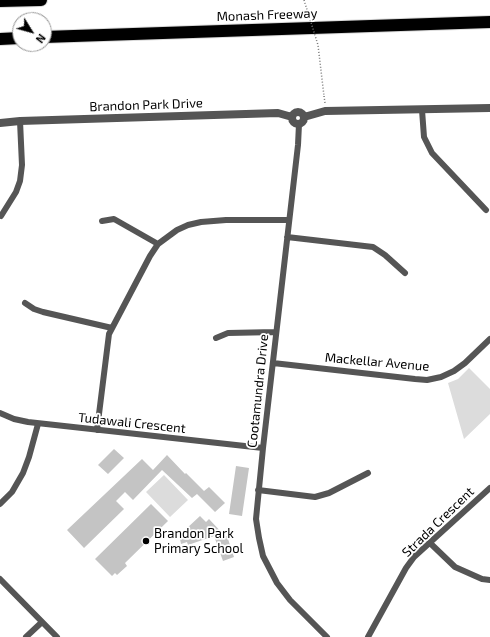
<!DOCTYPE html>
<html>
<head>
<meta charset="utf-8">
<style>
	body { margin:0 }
	#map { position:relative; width:490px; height:637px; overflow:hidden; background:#fff; font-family:"Exo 2",sans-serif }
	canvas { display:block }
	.north { position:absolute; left:12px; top:12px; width:40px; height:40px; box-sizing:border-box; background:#fff; border:1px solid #999; border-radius:50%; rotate:127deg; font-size:11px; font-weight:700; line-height:16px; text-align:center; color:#000 }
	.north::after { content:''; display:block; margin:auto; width:14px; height:18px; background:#000; clip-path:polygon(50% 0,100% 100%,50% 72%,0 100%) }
</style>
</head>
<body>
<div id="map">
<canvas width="490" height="637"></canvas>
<div class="north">N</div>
</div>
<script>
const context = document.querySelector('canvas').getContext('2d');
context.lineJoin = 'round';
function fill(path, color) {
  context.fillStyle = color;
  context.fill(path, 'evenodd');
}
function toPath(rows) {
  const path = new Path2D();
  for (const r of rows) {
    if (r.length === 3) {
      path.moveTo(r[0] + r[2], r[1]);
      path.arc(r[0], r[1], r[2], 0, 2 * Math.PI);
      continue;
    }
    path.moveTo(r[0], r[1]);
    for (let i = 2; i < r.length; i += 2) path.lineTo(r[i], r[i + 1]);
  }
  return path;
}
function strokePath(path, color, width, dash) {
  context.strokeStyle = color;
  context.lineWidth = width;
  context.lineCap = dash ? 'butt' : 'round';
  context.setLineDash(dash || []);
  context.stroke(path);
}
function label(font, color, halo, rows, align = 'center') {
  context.font = font + ' "Exo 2",sans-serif';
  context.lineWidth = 3.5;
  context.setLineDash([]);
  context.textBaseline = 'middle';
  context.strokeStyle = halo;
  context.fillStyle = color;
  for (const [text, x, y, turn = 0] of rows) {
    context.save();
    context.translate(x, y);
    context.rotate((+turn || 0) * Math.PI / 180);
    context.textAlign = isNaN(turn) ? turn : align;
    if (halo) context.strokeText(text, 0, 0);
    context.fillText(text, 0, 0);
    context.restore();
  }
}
const green = toPath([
	[469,368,490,389,490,414,464,439,448,383,458,379],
	[164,475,188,500,170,517,146,492]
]);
const building = toPath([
	[114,449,124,458,108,474,98,465],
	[167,455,185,474,186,473,204,491,209,487,225,503,215,512,197,494,192,498,162,470,133,500,125,492,116,501,124,509,84,548,67,530,142,459,153,470],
	[236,466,249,468,242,516,229,514],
	[151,504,168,521,125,563,127,566,117,575,115,573,112,576,95,559],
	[200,516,206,522,209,519,225,536,227,536,234,557,223,561,214,536,188,545,187,542,181,544,180,539,188,531,186,529]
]);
const path = toPath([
	[324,96,325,103]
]);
const minor = toPath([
	[422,110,424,137,432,153,486,210],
	[299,124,298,145,263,448,256,519,259,538,263,556,277,583,290,600,327,637],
	[1,216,16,192,20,181,22,165,20,121],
	[102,221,114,219,158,244],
	[287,237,373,247,385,255,405,273],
	[25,303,34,309,43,312,112,328],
	[216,338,228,333,276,332],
	[273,363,415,379,427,380,441,377,454,371,465,363,490,339],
	[0,413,14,419,28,422,263,448],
	[97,430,109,334,150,256,158,244,177,230,188,225,201,222,226,220,289,220],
	[258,490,315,497,329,493,368,473],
	[0,504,12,492,23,473,29,457,38,424],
	[430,543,455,567,482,579,490,580],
	[0,579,57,637],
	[26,637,42,622],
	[368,637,406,568,414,557,490,488]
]);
const tertiary = toPath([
	[298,118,6],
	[304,117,325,111,490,108],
	[0,123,20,121,278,113,292,117]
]);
const motorway = toPath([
	[0,1,41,0],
	[44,37,490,22],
	[0,39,20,38]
]);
const pathBridge = toPath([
	[304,0,318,45,324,96]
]);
const markers = [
	[146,541,4,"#000"]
];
const streetNames = [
	["Monash Freeway",267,15,-2],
	["Brandon Park Drive",146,105,-2],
	["Mackellar Avenue",377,362,5],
	["Cootamundra Drive",258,391,-84],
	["Tudawali Crescent",132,423,6],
	["Strada Crescent",438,522,-44]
];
const poiNames = [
	["Brandon Park",154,534],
	["Primary School",154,549]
];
fill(green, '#dcdcdc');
fill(building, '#c4c4c4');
strokePath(motorway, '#dbdbdb', 14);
strokePath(path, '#777', 1.5, [1, 2]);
strokePath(minor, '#555', 6);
strokePath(tertiary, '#555', 8);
strokePath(motorway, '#000', 12);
strokePath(pathBridge, '#777', 1.5, [1, 2]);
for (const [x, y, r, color] of markers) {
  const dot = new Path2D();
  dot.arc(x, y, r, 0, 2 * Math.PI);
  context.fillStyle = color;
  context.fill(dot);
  strokePath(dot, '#fff', 1.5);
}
label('13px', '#000', '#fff', streetNames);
label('13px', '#000', '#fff', poiNames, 'left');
</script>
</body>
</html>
